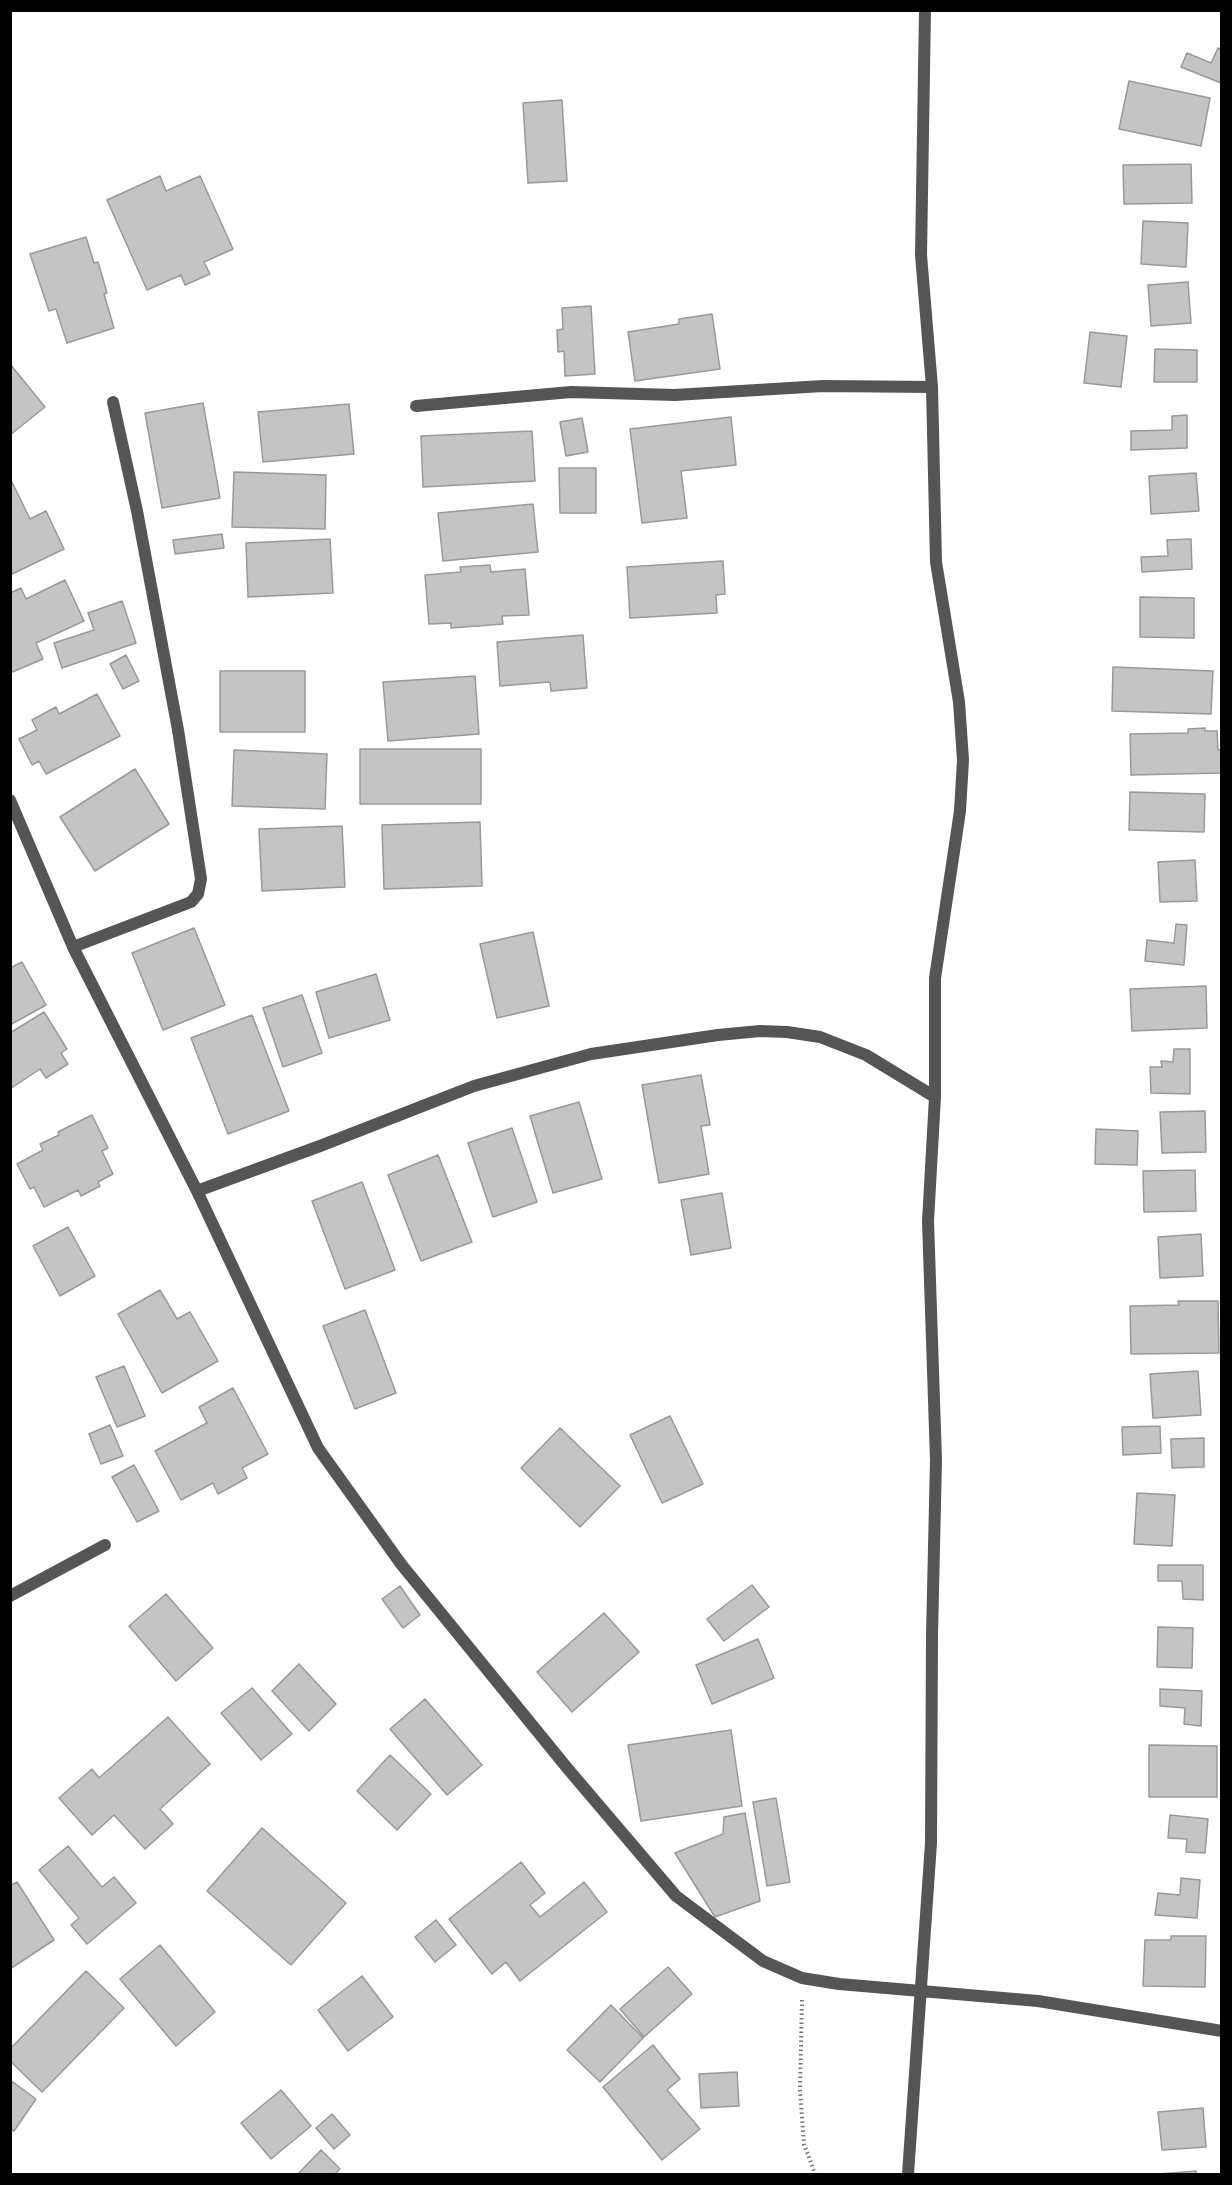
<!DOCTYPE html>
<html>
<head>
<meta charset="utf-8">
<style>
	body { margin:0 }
	#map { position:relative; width:1232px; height:2185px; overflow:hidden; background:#fff; font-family:Karla,sans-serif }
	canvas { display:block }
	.frame { position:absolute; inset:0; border:12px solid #000; pointer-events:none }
</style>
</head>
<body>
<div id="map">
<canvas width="1232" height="2185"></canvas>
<div class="frame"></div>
</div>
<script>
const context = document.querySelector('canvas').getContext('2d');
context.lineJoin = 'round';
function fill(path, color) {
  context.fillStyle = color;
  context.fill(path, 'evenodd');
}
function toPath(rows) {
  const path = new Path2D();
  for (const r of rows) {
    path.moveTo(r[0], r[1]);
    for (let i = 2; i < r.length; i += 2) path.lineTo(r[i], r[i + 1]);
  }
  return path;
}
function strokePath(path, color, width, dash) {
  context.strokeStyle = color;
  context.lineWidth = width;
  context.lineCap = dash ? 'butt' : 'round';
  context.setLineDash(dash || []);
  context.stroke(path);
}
const building = toPath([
	[1218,48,1222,50,1221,83,1181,67,1187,53,1211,63,1218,48],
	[1129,81,1210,98,1201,146,1119,129,1129,81],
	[562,100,567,181,528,183,523,103,562,100],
	[1191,164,1192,203,1124,204,1123,165,1191,164],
	[160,176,166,191,200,176,233,249,204,262,210,274,185,285,181,275,147,290,107,200,160,176],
	[1143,221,1188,223,1186,267,1141,264,1143,221],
	[86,237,94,263,98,262,107,293,104,294,114,328,67,343,56,309,49,311,30,254,86,237],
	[1188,282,1191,323,1151,326,1148,285,1188,282],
	[591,306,595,374,565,376,564,351,558,352,557,330,563,329,562,308,591,306],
	[712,314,720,369,635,381,628,332,679,324,679,319,712,314],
	[1090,332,1127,336,1121,387,1084,383,1090,332],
	[1155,349,1197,350,1197,382,1154,382,1155,349],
	[10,364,45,407,10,435,10,364],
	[203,403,220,498,162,508,145,413,203,403],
	[349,404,354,454,263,462,258,412,349,404],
	[1187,415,1187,448,1131,450,1131,431,1172,430,1172,416,1187,415],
	[731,417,736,465,681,471,687,518,642,523,630,429,731,417],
	[582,418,588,452,566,456,560,422,582,418],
	[532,431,535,481,423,487,421,436,532,431],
	[559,468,596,468,596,513,560,513,559,468],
	[234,472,326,475,325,529,232,527,234,472],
	[1196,473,1199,511,1151,514,1149,476,1196,473],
	[10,478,30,519,46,511,64,549,10,575,10,478],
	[533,504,538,552,443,561,438,513,533,504],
	[222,534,224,548,175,554,173,540,222,534],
	[330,539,333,593,248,597,246,543,330,539],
	[1191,539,1192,569,1142,572,1141,557,1168,556,1167,540,1191,539],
	[723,561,725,594,716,595,717,613,630,618,627,567,723,561],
	[490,565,491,572,525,569,529,615,502,616,503,624,451,628,451,623,429,624,425,575,461,572,460,567,490,565],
	[65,580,84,621,36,643,43,659,10,673,10,593,21,588,26,599,65,580],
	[1140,597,1194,598,1194,638,1140,637,1140,597],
	[122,601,136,643,62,668,54,643,94,630,88,613,122,601],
	[583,635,587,688,551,691,550,682,500,686,497,642,583,635],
	[126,655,139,681,123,689,110,664,126,655],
	[1113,667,1213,671,1211,714,1112,711,1113,667],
	[220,671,305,671,305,732,220,732,220,671],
	[475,676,479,734,388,741,383,682,475,676],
	[97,694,120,736,46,774,39,761,32,765,19,739,37,730,32,720,56,707,59,714,97,694],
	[1205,728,1205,731,1217,731,1218,750,1221,750,1222,773,1131,775,1130,734,1188,733,1188,729,1205,728],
	[360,749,481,749,481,804,360,804,360,749],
	[234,750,327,754,325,809,232,806,234,750],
	[135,769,169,824,95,871,60,817,135,769],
	[1130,792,1205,794,1204,832,1129,830,1130,792],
	[480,822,482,886,384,889,382,825,480,822],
	[342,826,345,887,262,891,259,829,342,826],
	[1195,860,1197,901,1160,902,1158,862,1195,860],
	[1176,924,1187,925,1184,965,1145,961,1147,940,1174,943,1176,924],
	[194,928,225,1005,163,1030,132,953,194,928],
	[533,932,549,1006,497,1018,480,944,533,932],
	[22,962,46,1005,10,1025,10,968,22,962],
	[376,974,390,1020,329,1038,316,992,376,974],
	[1206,986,1207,1028,1132,1031,1130,989,1206,986],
	[302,995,322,1053,283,1067,263,1008,302,995],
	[44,1012,67,1049,61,1053,68,1064,46,1078,40,1069,10,1089,10,1033,44,1012],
	[252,1015,289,1111,228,1134,191,1038,252,1015],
	[1174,1049,1190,1049,1190,1094,1151,1093,1150,1067,1162,1067,1161,1061,1173,1062,1174,1049],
	[701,1075,710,1125,701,1126,709,1174,659,1183,642,1085,701,1075],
	[579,1102,602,1179,553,1193,530,1116,579,1102],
	[1205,1111,1206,1152,1162,1153,1160,1112,1205,1111],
	[92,1115,108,1148,102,1151,113,1174,98,1182,100,1186,81,1196,78,1190,44,1207,34,1187,30,1189,17,1164,43,1150,40,1144,59,1135,58,1132,92,1115],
	[512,1128,537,1202,493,1217,468,1143,512,1128],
	[1096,1129,1138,1131,1137,1165,1095,1164,1096,1129],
	[438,1155,472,1242,421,1261,388,1175,438,1155],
	[1195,1170,1196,1211,1144,1212,1143,1171,1195,1170],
	[362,1182,395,1270,345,1289,312,1201,362,1182],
	[722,1193,731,1248,691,1255,681,1200,722,1193],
	[68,1227,95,1276,60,1296,33,1246,68,1227],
	[1201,1234,1203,1276,1160,1278,1158,1237,1201,1234],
	[160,1290,177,1319,190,1312,218,1361,162,1393,118,1314,160,1290],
	[1178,1301,1218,1301,1219,1353,1131,1354,1130,1306,1179,1305,1178,1301],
	[365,1310,396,1393,355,1409,323,1326,365,1310],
	[124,1366,145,1416,117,1427,96,1377,124,1366],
	[1198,1371,1201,1415,1153,1418,1150,1374,1198,1371],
	[233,1388,268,1454,242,1468,247,1478,218,1494,213,1483,181,1500,155,1451,207,1423,199,1407,233,1388],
	[670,1416,703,1484,662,1503,630,1435,670,1416],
	[110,1425,123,1456,101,1464,89,1434,110,1425],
	[1160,1426,1161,1453,1123,1455,1122,1427,1160,1426],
	[560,1428,620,1486,580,1527,521,1468,560,1428],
	[1204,1438,1204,1467,1172,1468,1171,1439,1204,1438],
	[134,1465,159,1511,137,1522,112,1477,134,1465],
	[1137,1493,1175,1495,1172,1546,1134,1544,1137,1493],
	[1158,1565,1203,1565,1203,1600,1183,1599,1182,1581,1158,1581,1158,1565],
	[752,1585,769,1607,724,1641,707,1619,752,1585],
	[400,1586,420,1615,403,1628,382,1599,400,1586],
	[166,1594,213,1648,176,1681,129,1626,166,1594],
	[604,1613,639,1652,572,1712,537,1672,604,1613],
	[1158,1627,1193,1628,1192,1668,1157,1667,1158,1627],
	[758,1639,774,1678,712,1704,696,1665,758,1639],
	[299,1664,336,1704,309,1731,272,1691,299,1664],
	[252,1688,292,1734,261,1760,221,1713,252,1688],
	[1160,1689,1202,1691,1201,1726,1184,1724,1185,1708,1160,1706,1160,1689],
	[425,1699,482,1765,447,1795,390,1729,425,1699],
	[168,1717,210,1764,160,1809,173,1824,145,1849,114,1815,92,1835,59,1798,92,1769,99,1778,168,1717],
	[731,1730,742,1806,641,1821,628,1745,731,1730],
	[1149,1745,1217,1746,1217,1797,1149,1797,1149,1745],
	[390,1755,431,1794,397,1830,357,1791,390,1755],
	[776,1798,790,1882,767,1886,753,1802,776,1798],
	[745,1813,760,1901,715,1917,675,1853,723,1834,724,1817,745,1813],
	[1170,1815,1208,1819,1205,1853,1186,1852,1187,1839,1168,1838,1170,1815],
	[262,1828,346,1903,291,1965,207,1891,262,1828],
	[68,1846,102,1887,114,1877,136,1903,87,1944,71,1925,79,1918,39,1870,68,1846],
	[521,1862,545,1893,530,1905,540,1917,584,1882,607,1912,520,1981,506,1962,492,1974,449,1919,521,1862],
	[1181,1878,1200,1880,1197,1918,1155,1915,1158,1893,1180,1895,1181,1878],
	[17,1882,54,1940,10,1969,10,1886,17,1882],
	[436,1920,456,1945,435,1962,415,1937,436,1920],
	[1171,1936,1206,1936,1205,1987,1143,1986,1145,1940,1171,1940,1171,1936],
	[160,1945,215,2012,176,2046,120,1979,160,1945],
	[668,1967,692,1994,644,2037,620,2009,668,1967],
	[86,1971,124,2008,42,2092,10,2061,10,2049,86,1971],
	[362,1976,393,2017,348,2051,318,2010,362,1976],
	[611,2005,643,2038,600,2082,567,2050,611,2005],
	[653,2045,680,2079,667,2090,700,2129,662,2160,603,2087,653,2045],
	[737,2072,739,2106,701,2108,699,2074,737,2072],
	[13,2082,36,2099,14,2131,10,2129,10,2085,13,2082],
	[281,2090,311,2126,271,2159,241,2123,281,2090],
	[1203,2108,1206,2147,1162,2150,1158,2112,1203,2108],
	[332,2114,350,2135,334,2149,316,2128,332,2114],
	[321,2150,340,2169,335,2174,298,2174,321,2150],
	[1196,2171,1196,2174,1159,2174,1196,2171]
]);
const path = toPath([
	[802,2000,800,2090,804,2144,815,2174]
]);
const service = toPath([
	[10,1596,105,1545]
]);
const minor = toPath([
	[416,406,571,392,675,395,823,386,932,387],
	[10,800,73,947,197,1191,318,1448,401,1564,568,1769,676,1896,763,1961,802,1978,839,1984,1038,2001,1222,2031],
	[73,947,191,902,198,894,201,879,178,730,137,511,113,402],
	[197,1191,320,1146,474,1086,591,1054,718,1035,760,1031,787,1032,820,1037,866,1055,935,1097],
	[908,2174,931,1843,932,1635,936,1460,928,1221,935,1097,935,978,960,811,963,760,959,702,936,562,932,387,921,255,925,10]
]);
fill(building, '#c4c4c4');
strokePath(building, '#999', 1.5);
strokePath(path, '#777', 4, [1.5, 3]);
strokePath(service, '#555', 12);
strokePath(minor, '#555', 12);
</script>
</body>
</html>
